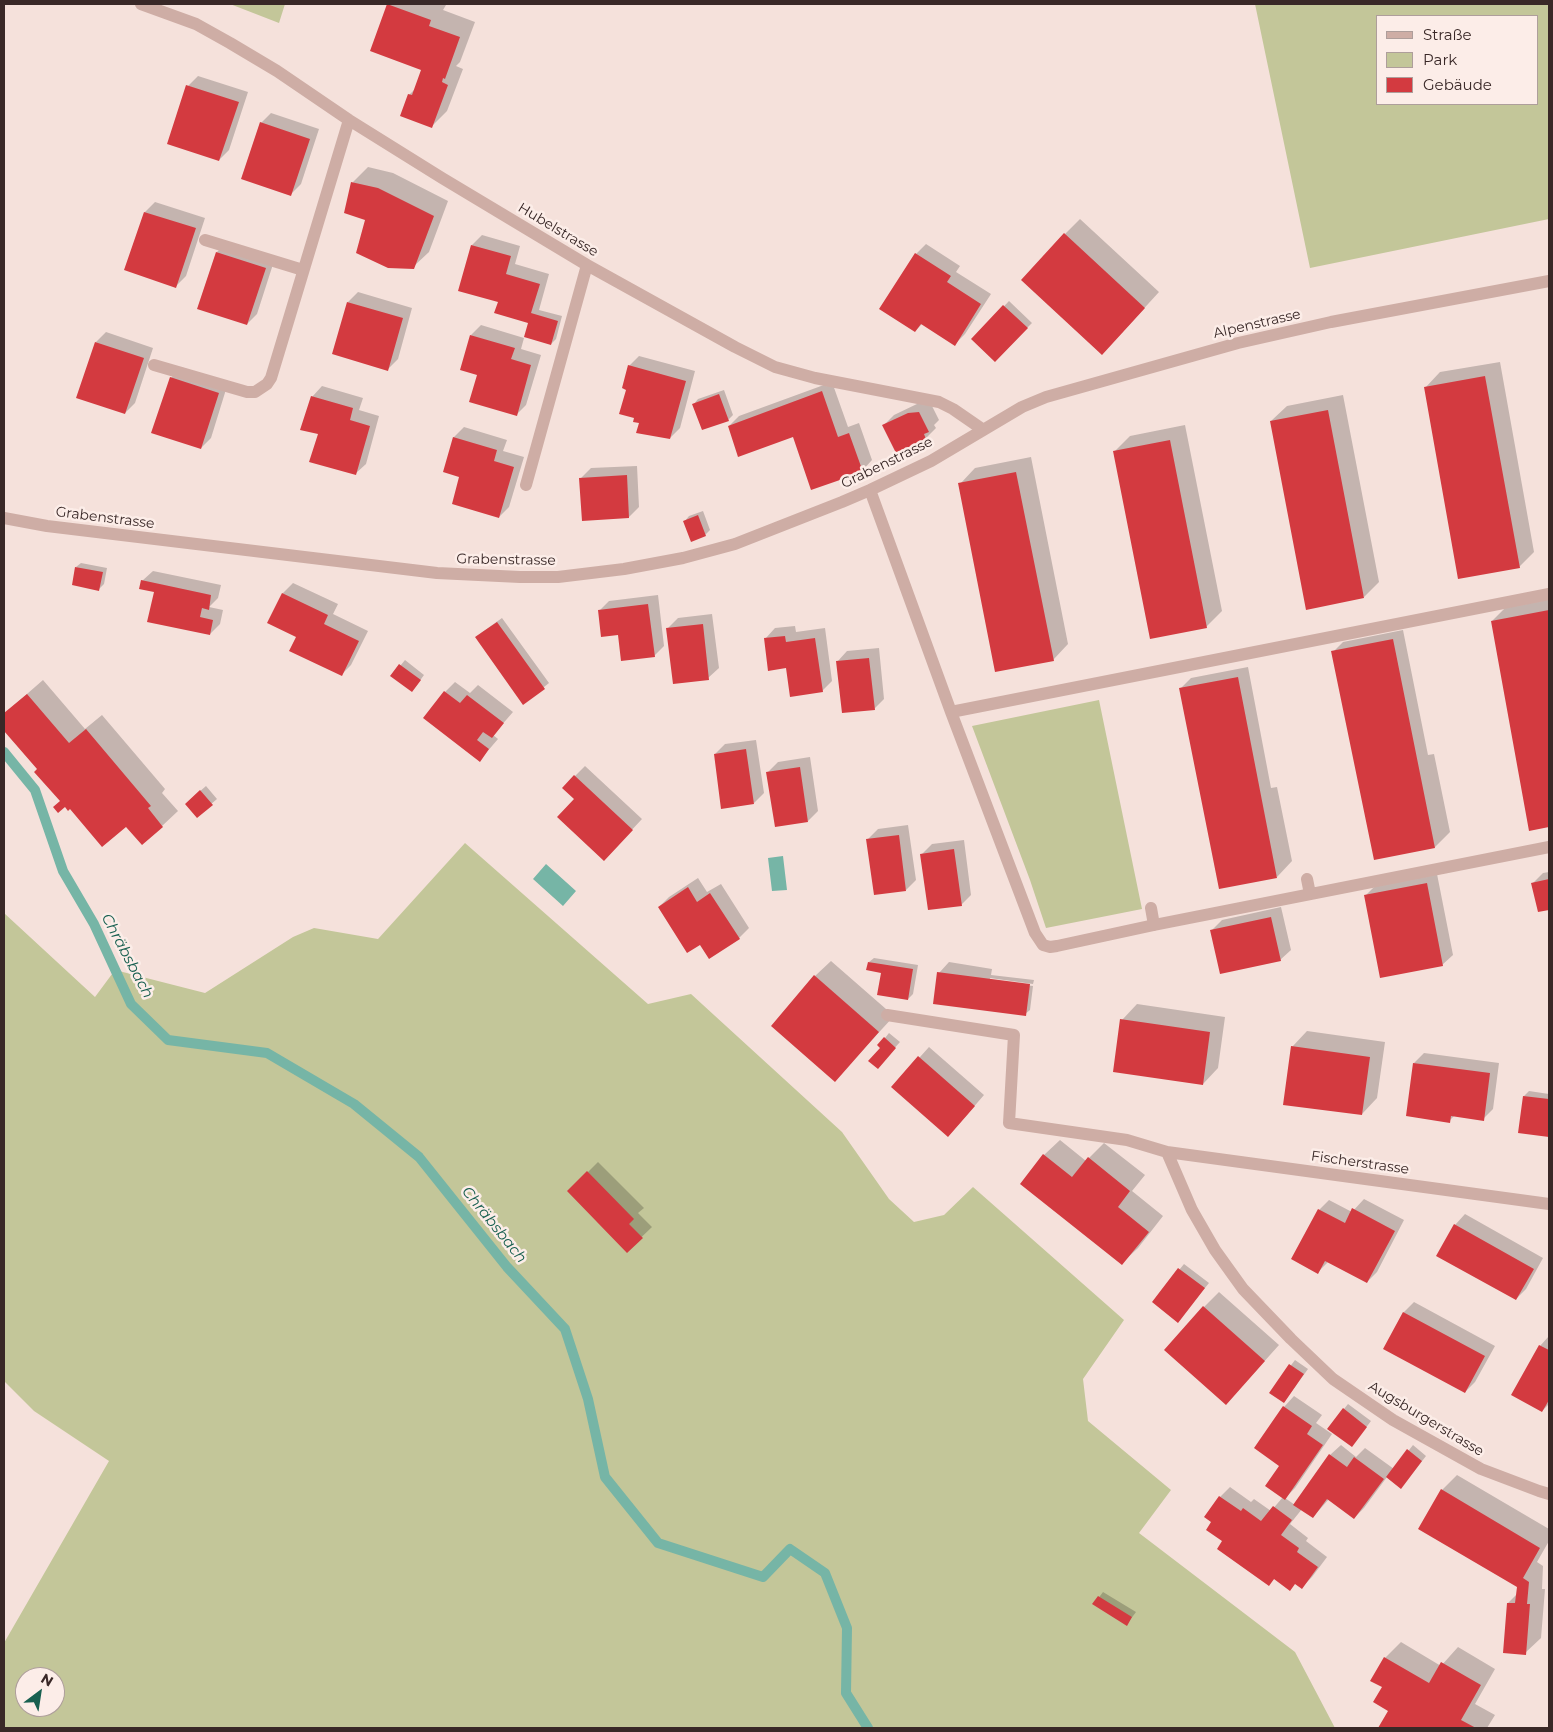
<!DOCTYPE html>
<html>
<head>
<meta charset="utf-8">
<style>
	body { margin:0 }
	#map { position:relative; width:1553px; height:1732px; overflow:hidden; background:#f5e1db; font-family:Montserrat,sans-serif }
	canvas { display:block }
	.frame { position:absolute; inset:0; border:5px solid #392827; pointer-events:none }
	.legend { position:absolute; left:1376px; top:15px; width:162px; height:90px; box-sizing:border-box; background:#fcede8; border:1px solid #ae9e9b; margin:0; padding:6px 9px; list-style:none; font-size:15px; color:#392827 }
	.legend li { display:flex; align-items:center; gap:10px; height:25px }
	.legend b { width:25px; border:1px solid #ae9e9b }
	.north { position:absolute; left:15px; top:1667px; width:50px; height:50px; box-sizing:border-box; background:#fcede8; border:1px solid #ae9e9b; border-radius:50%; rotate:31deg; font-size:14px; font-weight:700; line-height:20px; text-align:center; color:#392827 }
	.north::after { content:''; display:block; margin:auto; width:18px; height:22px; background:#186050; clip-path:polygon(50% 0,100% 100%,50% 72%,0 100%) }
</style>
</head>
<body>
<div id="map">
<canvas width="1553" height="1732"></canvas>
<div class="frame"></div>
<ul class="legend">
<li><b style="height:6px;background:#ceada5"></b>Straße</li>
<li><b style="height:14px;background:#c3c699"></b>Park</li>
<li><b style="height:14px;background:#d33a40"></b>Gebäude</li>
</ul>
<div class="north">N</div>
</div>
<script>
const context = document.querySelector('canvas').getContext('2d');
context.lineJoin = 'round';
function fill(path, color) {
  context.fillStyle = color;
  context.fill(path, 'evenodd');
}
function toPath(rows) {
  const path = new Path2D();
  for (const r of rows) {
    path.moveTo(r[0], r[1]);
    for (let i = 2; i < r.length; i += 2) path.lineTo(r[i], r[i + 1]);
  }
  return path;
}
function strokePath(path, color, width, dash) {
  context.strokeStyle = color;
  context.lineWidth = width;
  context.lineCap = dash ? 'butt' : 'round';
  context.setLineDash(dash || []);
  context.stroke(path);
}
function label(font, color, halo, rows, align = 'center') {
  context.font = font + ' Montserrat,sans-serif';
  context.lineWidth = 5;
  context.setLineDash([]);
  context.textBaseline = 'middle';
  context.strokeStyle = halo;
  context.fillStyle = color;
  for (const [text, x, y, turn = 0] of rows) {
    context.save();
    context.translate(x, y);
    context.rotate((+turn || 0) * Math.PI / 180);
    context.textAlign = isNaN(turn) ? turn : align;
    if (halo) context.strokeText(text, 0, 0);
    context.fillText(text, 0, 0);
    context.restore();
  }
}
const green = toPath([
	[230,4,285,4,279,23],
	[1255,4,1549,4,1549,219,1310,268],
	[1377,16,1537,16,1537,104,1377,104],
	[1099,700,1142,909,1046,928,1030,880,972,726],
	[465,843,648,1004,691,994,842,1132,889,1199,914,1222,944,1215,973,1187,1124,1320,1083,1379,1088,1421,1171,1490,1139,1533,1295,1652,1335,1728,4,1728,4,1643,109,1461,34,1411,4,1381,4,913,95,997,115,970,205,993,293,937,314,928,378,939],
	[25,1677,55,1677,55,1707,25,1707]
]);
const water = toPath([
	[783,856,787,890,772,891,768,858],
	[546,864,576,891,563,906,533,879]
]);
const shadow = toPath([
	[389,4,443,4,446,5,443,10,475,22,460,62,456,66,463,69,447,111,432,126,409,95,416,88,423,70],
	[198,76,248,92,229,150,219,160,188,86],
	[271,113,319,129,301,184,291,194,261,123],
	[368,167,393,173,448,201,429,252,413,267,367,219,353,182],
	[155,202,205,218,186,276,176,286,126,269,145,212],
	[1080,219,1159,292,1117,338,1065,234],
	[482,235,520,246,515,264,549,274,539,310,562,316,556,339,551,344,531,319,499,301,472,245],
	[227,242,275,258,257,314,247,324,217,252],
	[926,244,960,266,956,272,991,294,965,334,955,344,923,323,915,331,916,254],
	[358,292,412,308,398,359,388,369,348,302],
	[1009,301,1032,323,995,360,973,339],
	[481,325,524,338,521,349,541,355,526,405,516,415,471,335],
	[106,332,153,348,135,403,125,413,96,342],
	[639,356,695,371,680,428,670,438,640,423,636,417,627,389,629,366],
	[1500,362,1534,552,1519,567,1425,388,1440,372],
	[181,367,228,383,211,438,201,448,171,378],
	[832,382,848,427,859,423,872,460,862,471,794,435,729,426,739,416],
	[322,386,363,398,359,410,379,416,366,464,355,474,319,434,312,397],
	[724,390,733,415,728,420,694,404,698,399],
	[1343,395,1379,582,1364,597,1271,421,1287,406],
	[930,402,939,420,934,425,936,428,926,438,884,425,894,415,919,403],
	[1185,425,1222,611,1206,627,1114,452,1130,436],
	[464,427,507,440,503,451,524,457,509,507,499,517,461,476,454,437],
	[1031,457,1068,644,1053,660,960,484,975,468],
	[637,466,639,507,629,517,581,478,591,468],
	[703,511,710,530,705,535,685,521,689,516],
	[81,563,107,568,104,584,99,589,76,567],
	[153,571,221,585,218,598,209,607,223,610,220,624,210,634,155,591,142,581],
	[293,583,338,604,333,614,368,631,351,665,341,675,298,637,269,622,283,593],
	[658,595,664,646,654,656,619,633,599,611,609,601],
	[1549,598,1549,826,1530,829,1492,621,1507,606],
	[712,614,719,668,708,678,667,629,678,618],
	[502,618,549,683,524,703,481,633],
	[795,626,796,632,825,628,832,681,822,691,787,667,765,639,775,628],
	[1403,630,1428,755,1434,754,1450,832,1435,847,1375,859,1333,652,1343,642],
	[879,648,884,699,874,709,837,662,847,651],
	[405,660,424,675,416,686,392,676],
	[1248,667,1271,788,1277,787,1292,861,1277,877,1181,688,1191,678],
	[43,680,85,729,102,715,165,789,162,793,178,811,162,826,126,825,70,808,61,801,39,769,4,729,4,714],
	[455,682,470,693,478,685,513,712,493,735,498,739,480,760,445,692],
	[756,740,764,793,754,803,715,754,725,744],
	[810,757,818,811,808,821,768,772,778,762],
	[585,766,642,819,614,849,575,799,575,776],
	[206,786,217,799,197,816,191,799],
	[908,825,916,880,906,890,868,839,878,829],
	[964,840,971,895,961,905,922,854,932,844],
	[1549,872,1549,909,1539,911,1533,883,1543,873],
	[1437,874,1453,955,1442,965,1365,896,1375,886],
	[698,878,707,892,721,884,749,928,739,938,700,943,659,907,669,897],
	[1281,907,1291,950,1280,960,1211,931,1222,920],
	[874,958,918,965,913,994,908,999,883,972,869,962],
	[831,961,894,1016,835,1080,815,976],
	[949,962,992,969,991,975,1034,980,1033,984,990,978,990,981,1033,986,1030,1010,1025,1014,939,973],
	[1137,1004,1225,1017,1218,1068,1203,1084,1122,1020],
	[1307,1031,1385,1042,1377,1098,1362,1114,1292,1047],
	[889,1033,900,1042,882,1062,882,1048,885,1038],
	[929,1047,984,1095,958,1125,893,1087],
	[1424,1053,1499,1063,1493,1109,1483,1119,1455,1115,1449,1121,1414,1063],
	[1529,1091,1549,1094,1549,1136,1519,1132,1524,1096],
	[1060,1140,1086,1161,1104,1143,1145,1175,1132,1191,1163,1216,1138,1248,1122,1263,1022,1184,1044,1155],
	[598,1162,644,1208,638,1213,652,1227,627,1251,569,1191],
	[1364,1199,1404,1220,1377,1272,1367,1282,1328,1262,1318,1272,1319,1210,1329,1200,1352,1212],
	[1465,1214,1543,1258,1526,1289,1516,1299,1455,1225],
	[1184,1264,1209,1283,1182,1316,1153,1302],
	[1219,1292,1279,1345,1226,1404,1204,1307],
	[1414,1302,1495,1346,1475,1382,1465,1392,1385,1348,1404,1312],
	[1549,1336,1549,1404,1542,1411,1513,1394,1540,1346],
	[1295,1360,1308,1369,1284,1402,1270,1393],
	[1294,1396,1322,1415,1316,1423,1332,1434,1295,1488,1285,1498,1295,1505,1330,1455,1341,1445,1356,1457,1365,1448,1394,1469,1413,1445,1426,1456,1405,1483,1387,1477,1364,1508,1354,1518,1329,1499,1313,1517,1302,1509,1290,1524,1308,1538,1306,1541,1327,1557,1312,1577,1302,1587,1296,1583,1275,1578,1269,1584,1213,1522,1206,1517,1220,1497,1230,1487,1251,1502,1254,1499,1271,1511,1283,1497,1281,1466,1284,1407],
	[1348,1404,1371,1421,1352,1446,1344,1409],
	[1457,1475,1549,1529,1549,1541,1537,1562,1543,1566,1542,1589,1545,1589,1541,1638,1525,1653,1508,1603,1518,1593,1519,1587,1442,1490],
	[1103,1592,1136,1612,1127,1624,1094,1604],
	[1401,1642,1441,1666,1458,1647,1495,1669,1475,1704,1495,1715,1487,1728,1379,1728,1390,1710,1384,1687,1372,1680,1385,1658]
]);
const stream = toPath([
	[4,752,35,790,63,871,94,924,131,1004,168,1040,267,1053,354,1104,419,1157,507,1267,565,1329,588,1399,605,1477,658,1543,763,1577,790,1549,825,1573,847,1628,846,1693,868,1728]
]);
const building = toPath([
	[387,4,431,20,429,26,460,37,445,79,443,78,442,82,448,85,432,128,400,116,408,94,412,95,421,70,370,51],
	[186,85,239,102,219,161,167,144],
	[260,122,310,139,291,196,241,179],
	[351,182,378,188,434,216,414,269,388,268,356,253,365,220,344,213],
	[144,212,196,228,176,288,124,270],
	[1064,233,1145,308,1102,355,1021,280],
	[471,245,511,256,506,274,540,284,531,313,558,321,551,345,524,337,528,323,494,313,498,302,458,291],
	[216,252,266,268,247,325,197,309],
	[915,253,951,276,947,282,981,304,955,346,921,324,915,332,879,309],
	[347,302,403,318,388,371,332,354],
	[1003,305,1028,328,995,362,971,339],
	[470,335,515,348,511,359,531,365,517,416,469,402,477,375,460,370],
	[95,342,144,358,125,414,76,398],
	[628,365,686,381,670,439,636,433,639,423,633,422,634,418,619,414,626,390,622,388],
	[1485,376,1520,568,1458,579,1424,387],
	[170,377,219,393,201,449,151,433],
	[822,391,838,437,849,433,863,472,811,490,793,437,738,457,728,426],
	[719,394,729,421,702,430,692,404],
	[311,396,353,408,350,420,370,426,356,475,309,462,318,434,300,430],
	[1328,410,1364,598,1306,610,1270,421],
	[919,412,929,432,924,434,926,439,896,453,882,425,908,413],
	[453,437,497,450,494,461,514,467,499,518,452,504,459,477,443,472],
	[1170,440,1207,628,1150,639,1113,451],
	[1016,472,1054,661,995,672,958,483],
	[627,475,629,518,582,521,579,478],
	[698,515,706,536,691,542,683,521],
	[75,567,103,572,99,591,72,585],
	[141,580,211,595,209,610,202,608,200,617,213,620,210,635,147,622,154,592,139,589],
	[282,593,328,615,324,624,359,641,342,676,289,651,296,637,267,623],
	[648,604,655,657,621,661,618,635,601,637,598,610],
	[1549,610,1549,827,1529,831,1491,621],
	[497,622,545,689,523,705,475,637],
	[703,624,709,680,673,684,666,628],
	[785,636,786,642,815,638,823,692,790,697,786,668,768,671,764,638],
	[1393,639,1435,848,1374,860,1331,651],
	[869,658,875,710,842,713,836,661],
	[399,664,421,680,412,692,390,676],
	[1238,677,1277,878,1219,889,1179,688],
	[444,691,460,703,467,695,504,723,492,738,483,732,477,740,489,749,480,762,423,718],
	[27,694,69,743,86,729,151,806,148,808,163,827,142,845,126,827,102,847,70,809,68,811,65,807,58,813,53,807,60,801,34,772,37,769,4,731,4,713],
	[746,749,754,804,721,809,714,754],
	[800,767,808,822,775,827,766,772],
	[574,775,633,830,604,861,557,817,574,799,562,788],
	[200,790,213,805,197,818,185,804],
	[899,835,906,891,874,895,866,839],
	[954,849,962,906,928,910,920,854],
	[1549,879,1549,910,1538,912,1531,883],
	[1427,883,1443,966,1380,978,1364,895],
	[688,887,697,902,710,893,740,939,709,959,700,945,687,953,658,907],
	[1271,917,1281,961,1220,974,1210,930],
	[868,962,913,969,908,1000,877,995,881,973,866,970],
	[937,972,1030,984,1026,1016,933,1004],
	[814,975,879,1032,835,1082,771,1026],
	[1120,1019,1210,1032,1203,1085,1113,1072],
	[884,1037,896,1048,878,1069,868,1061,880,1048,877,1045],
	[1291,1046,1370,1057,1362,1115,1283,1105],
	[918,1056,975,1106,948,1137,891,1087],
	[1413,1063,1490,1073,1484,1121,1451,1116,1450,1123,1406,1116],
	[1523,1096,1549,1099,1549,1137,1518,1133],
	[1043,1154,1072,1177,1088,1157,1130,1191,1118,1207,1149,1232,1122,1265,1020,1184],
	[587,1171,634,1219,629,1224,643,1238,627,1253,567,1191],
	[1352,1208,1395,1231,1367,1283,1325,1261,1318,1274,1291,1259,1318,1209,1345,1223],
	[1454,1224,1534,1269,1516,1300,1436,1256],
	[1178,1268,1205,1288,1178,1323,1152,1302],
	[1203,1306,1265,1361,1226,1405,1164,1350],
	[1403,1312,1485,1356,1465,1393,1383,1349],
	[1539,1345,1549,1350,1549,1400,1542,1412,1511,1395],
	[1289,1364,1304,1374,1284,1403,1269,1393],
	[1283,1406,1312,1426,1307,1434,1323,1445,1285,1500,1265,1486,1279,1466,1254,1448],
	[1343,1408,1367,1427,1352,1447,1327,1429],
	[1407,1449,1422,1461,1401,1489,1386,1477],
	[1329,1454,1347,1467,1354,1457,1384,1479,1354,1519,1327,1499,1313,1518,1293,1505],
	[1441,1489,1540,1548,1523,1578,1529,1582,1527,1604,1530,1604,1526,1655,1503,1653,1507,1603,1515,1603,1517,1587,1418,1529],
	[1219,1496,1241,1511,1243,1508,1261,1521,1273,1506,1292,1520,1281,1535,1299,1548,1297,1552,1318,1567,1302,1589,1295,1584,1290,1591,1274,1579,1269,1586,1217,1549,1222,1541,1206,1530,1211,1522,1204,1517],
	[1098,1596,1132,1617,1127,1626,1092,1604],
	[1384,1657,1429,1683,1441,1662,1481,1685,1461,1720,1476,1728,1378,1728,1388,1711,1373,1702,1382,1687,1370,1681]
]);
const minor = toPath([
	[141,4,196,24,230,43,277,71,349,120,442,178,587,265,735,347,775,367,815,378,939,402,953,409,982,429],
	[205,240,303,270],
	[154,365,247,392,255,392,267,384,271,378,349,120],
	[526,485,587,265],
	[870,490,951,712,1035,933,1043,945,1050,947,1057,946,1154,925,1549,847],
	[4,518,47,526,437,573,520,577,558,577,624,569,683,558,735,544,842,502,870,490,931,461,1022,407,1046,397,1238,343,1331,322,1549,281],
	[951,712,1549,594],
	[1307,879,1310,894],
	[1151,908,1154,925],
	[887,1015,1014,1035,1009,1123,1127,1140,1167,1152,1549,1204],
	[1167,1152,1192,1210,1215,1250,1243,1289,1291,1339,1333,1379,1393,1420,1481,1469,1539,1491,1549,1494]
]);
const streetNames = [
	["Hubelstrasse",558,230,31],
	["Alpenstrasse",1257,324,-13],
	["Grabenstrasse",887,463,-26],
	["Grabenstrasse",105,518,7],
	["Grabenstrasse",506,560,1],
	["Fischerstrasse",1360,1163,8],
	["Augsburgerstrasse",1426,1419,31]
];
const waterNames = [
	["Chräbsbach",127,956,62],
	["Chräbsbach",494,1225,51]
];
fill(green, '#c3c699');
fill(water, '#76b5a6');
fill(shadow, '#0003');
strokePath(stream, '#76b5a6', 10);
fill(building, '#d33a40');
strokePath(minor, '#ceada5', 12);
label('14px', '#392827', '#fcede8', streetNames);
label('italic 15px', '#186050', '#fcede8', waterNames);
</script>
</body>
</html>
